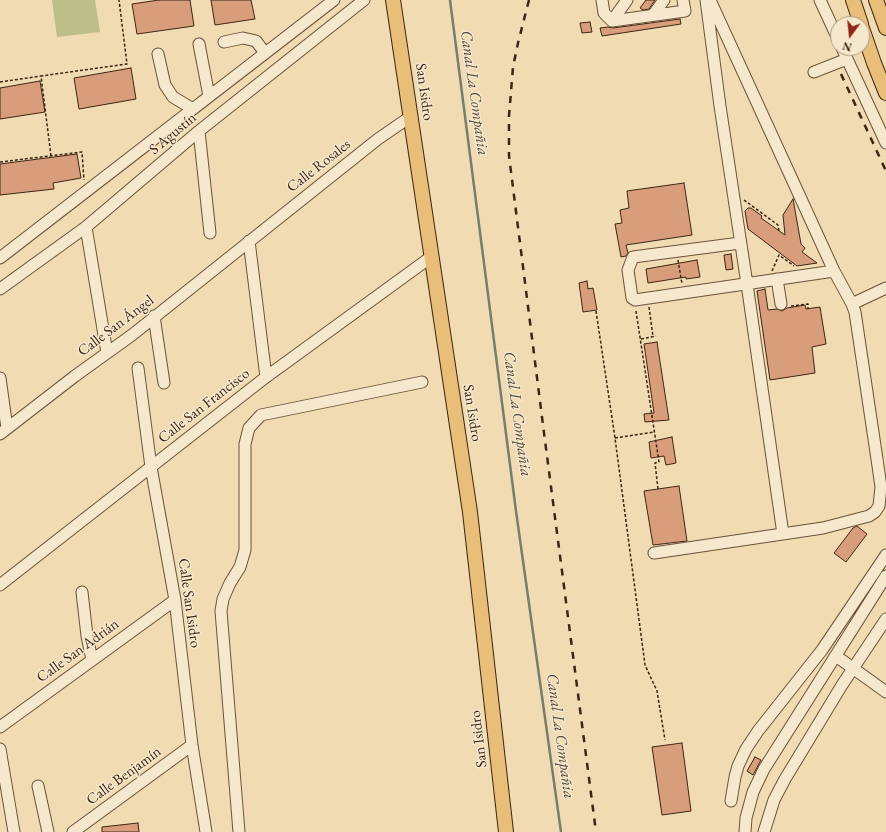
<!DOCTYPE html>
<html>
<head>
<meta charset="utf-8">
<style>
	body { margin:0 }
	#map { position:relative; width:886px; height:832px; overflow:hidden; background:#f1dbb2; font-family:"EB Garamond",serif }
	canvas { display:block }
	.north { position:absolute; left:830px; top:16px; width:40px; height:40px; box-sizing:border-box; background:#f6e8cd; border:1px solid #ac9a83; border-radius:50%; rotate:195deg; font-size:11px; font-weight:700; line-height:16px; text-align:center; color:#3d2513 }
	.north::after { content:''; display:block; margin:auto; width:14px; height:18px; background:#8f2418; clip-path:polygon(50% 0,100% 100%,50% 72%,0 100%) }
</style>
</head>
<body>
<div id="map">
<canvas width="886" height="832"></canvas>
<div class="north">N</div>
</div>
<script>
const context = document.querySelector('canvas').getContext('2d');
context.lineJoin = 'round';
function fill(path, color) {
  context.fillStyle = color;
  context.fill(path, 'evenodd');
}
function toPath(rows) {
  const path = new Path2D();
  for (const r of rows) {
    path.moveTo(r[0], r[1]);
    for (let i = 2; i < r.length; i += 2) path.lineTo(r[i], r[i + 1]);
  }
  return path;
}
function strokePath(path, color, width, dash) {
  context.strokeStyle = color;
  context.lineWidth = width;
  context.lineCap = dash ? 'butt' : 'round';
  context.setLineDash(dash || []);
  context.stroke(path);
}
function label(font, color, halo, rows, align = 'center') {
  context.font = font + ' "EB Garamond",serif';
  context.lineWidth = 3;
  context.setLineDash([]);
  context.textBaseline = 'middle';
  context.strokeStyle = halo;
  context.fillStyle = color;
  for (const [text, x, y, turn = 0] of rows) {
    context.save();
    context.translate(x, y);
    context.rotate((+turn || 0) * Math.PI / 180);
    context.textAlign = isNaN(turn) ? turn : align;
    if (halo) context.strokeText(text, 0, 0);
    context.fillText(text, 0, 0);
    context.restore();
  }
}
const green = toPath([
	[52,0,95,0,100,32,57,37]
]);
const stream = toPath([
	[450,0,516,511,561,832]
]);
const building = toPath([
	[159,0,190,0,194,26,137,34,132,4,159,0],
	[211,0,251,0,255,19,215,25,211,0],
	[646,0,655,0,649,9,643,10,640,8,646,0],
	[680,19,681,24,602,36,600,28,608,27,613,28,680,19],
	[590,22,592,32,582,33,580,23,590,22],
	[131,68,136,99,79,109,74,78,131,68],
	[40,81,45,112,0,119,0,88,40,81],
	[77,154,81,178,53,183,54,189,0,195,0,164,77,154],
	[684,183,692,235,626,245,628,253,626,256,621,257,615,224,622,223,620,210,629,208,627,191,684,183],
	[793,199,801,244,805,248,802,252,817,263,797,266,748,229,745,211,748,208,751,208,762,216,761,218,785,235,783,215,793,199],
	[731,254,733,269,726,270,724,255,731,254],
	[697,260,700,277,686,279,686,277,648,283,646,269,697,260],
	[587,281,588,289,593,288,597,310,583,312,579,283,587,281],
	[765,289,768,310,777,309,782,311,787,308,805,305,806,309,820,307,826,344,812,347,815,373,770,380,757,291,765,289],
	[657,342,669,420,645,422,644,414,654,413,644,344,657,342],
	[672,437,676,463,666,465,664,456,651,458,649,442,672,437],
	[679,486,687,541,653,545,644,491,679,486],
	[857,526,867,534,846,562,834,553,853,528,857,526],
	[682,743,691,811,662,815,652,747,682,743],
	[755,757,761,760,753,775,747,771,755,757],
	[138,823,139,832,102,832,102,827,138,823]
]);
const path = toPath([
	[0,82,41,76],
	[51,156,41,76,127,64,119,0],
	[0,162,82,152,84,180],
	[744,200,778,225,779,231],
	[678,260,682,284],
	[772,271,779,255,794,266],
	[791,306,808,304,808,309],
	[649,307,653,337],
	[596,311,615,438,645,665,657,691,665,740],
	[636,311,659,462,655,463,658,489],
	[641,339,656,336],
	[615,438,654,432]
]);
const minor = toPath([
	[602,0,604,13,612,21,685,11,683,0],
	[706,0,720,106,747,284,783,534],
	[710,0,834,271,635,300,632,298,628,270,633,257,740,243],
	[820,0,838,39],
	[653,15,664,0],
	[612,21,627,0],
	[224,42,243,38,256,41,265,53],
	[199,44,209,96],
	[842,48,886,143],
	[158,54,165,85,173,97,193,109],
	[814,72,847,59],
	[199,131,210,233],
	[86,227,107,353],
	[249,241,266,377],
	[0,258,334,0],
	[777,279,781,304],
	[0,289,86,227,199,131,364,0],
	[852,304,886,288],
	[154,316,164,383],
	[138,368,151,467,175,600,192,745,206,832],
	[0,378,7,428],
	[0,434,75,376,132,335,378,139,410,117],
	[654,553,823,528,869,516,875,512,879,506,881,487,877,459,855,312,852,304,834,271],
	[0,585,266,377,431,257],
	[82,592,87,636,92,660],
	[836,656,886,692],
	[0,727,175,600],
	[0,749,14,832],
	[38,786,48,832],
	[731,801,735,777,738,766,746,749,758,731,822,650,886,555],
	[73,832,192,745],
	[239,832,221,611,223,599,230,583,240,567,245,550,245,444,249,428,261,415,422,382],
	[745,832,746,818,753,792,764,769,886,576],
	[764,832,774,800,785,779,842,685,886,619]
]);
const major = toPath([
	[393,0,470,512,506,832],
	[853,0,861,24],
	[876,0,886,28],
	[862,28,874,63,886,93]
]);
const rail = toPath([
	[529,0,518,43,513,67,509,116,509,156,544,433,596,832],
	[841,74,886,171]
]);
const streetNames = [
	["San Isidro",424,92,82],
	["S Agustín",173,134,-40],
	["Calle Rosales",319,166,-38],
	["Calle San Ángel",116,326,-37],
	["Calle San Francisco",204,406,-38],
	["San Isidro",472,413,81],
	["Calle San Isidro",189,603,82],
	["Calle San Adrián",78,651,-36],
	["San Isidro",479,739,-97],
	["Calle Benjamín",124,776,-36]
];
const waterNames = [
	["Canal La Compañia",474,93,82],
	["Canal La Compañia",517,414,82],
	["Canal La Compañia",560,736,82]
];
fill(green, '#bdbf8a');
strokePath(stream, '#757f6f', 2.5);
fill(building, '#d89e7b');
strokePath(building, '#3d2513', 1);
strokePath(minor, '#6a523b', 13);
strokePath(major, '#3d2513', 16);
strokePath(path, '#3d2513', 1.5, [3, 2]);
strokePath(minor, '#f6e8cd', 11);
strokePath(major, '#e8be79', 14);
strokePath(rail, '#3d2513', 2.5, [7, 7]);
label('15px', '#3d2513', '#f6e8cd', streetNames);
label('italic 16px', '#544a3a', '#f6e8cd', waterNames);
</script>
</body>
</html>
